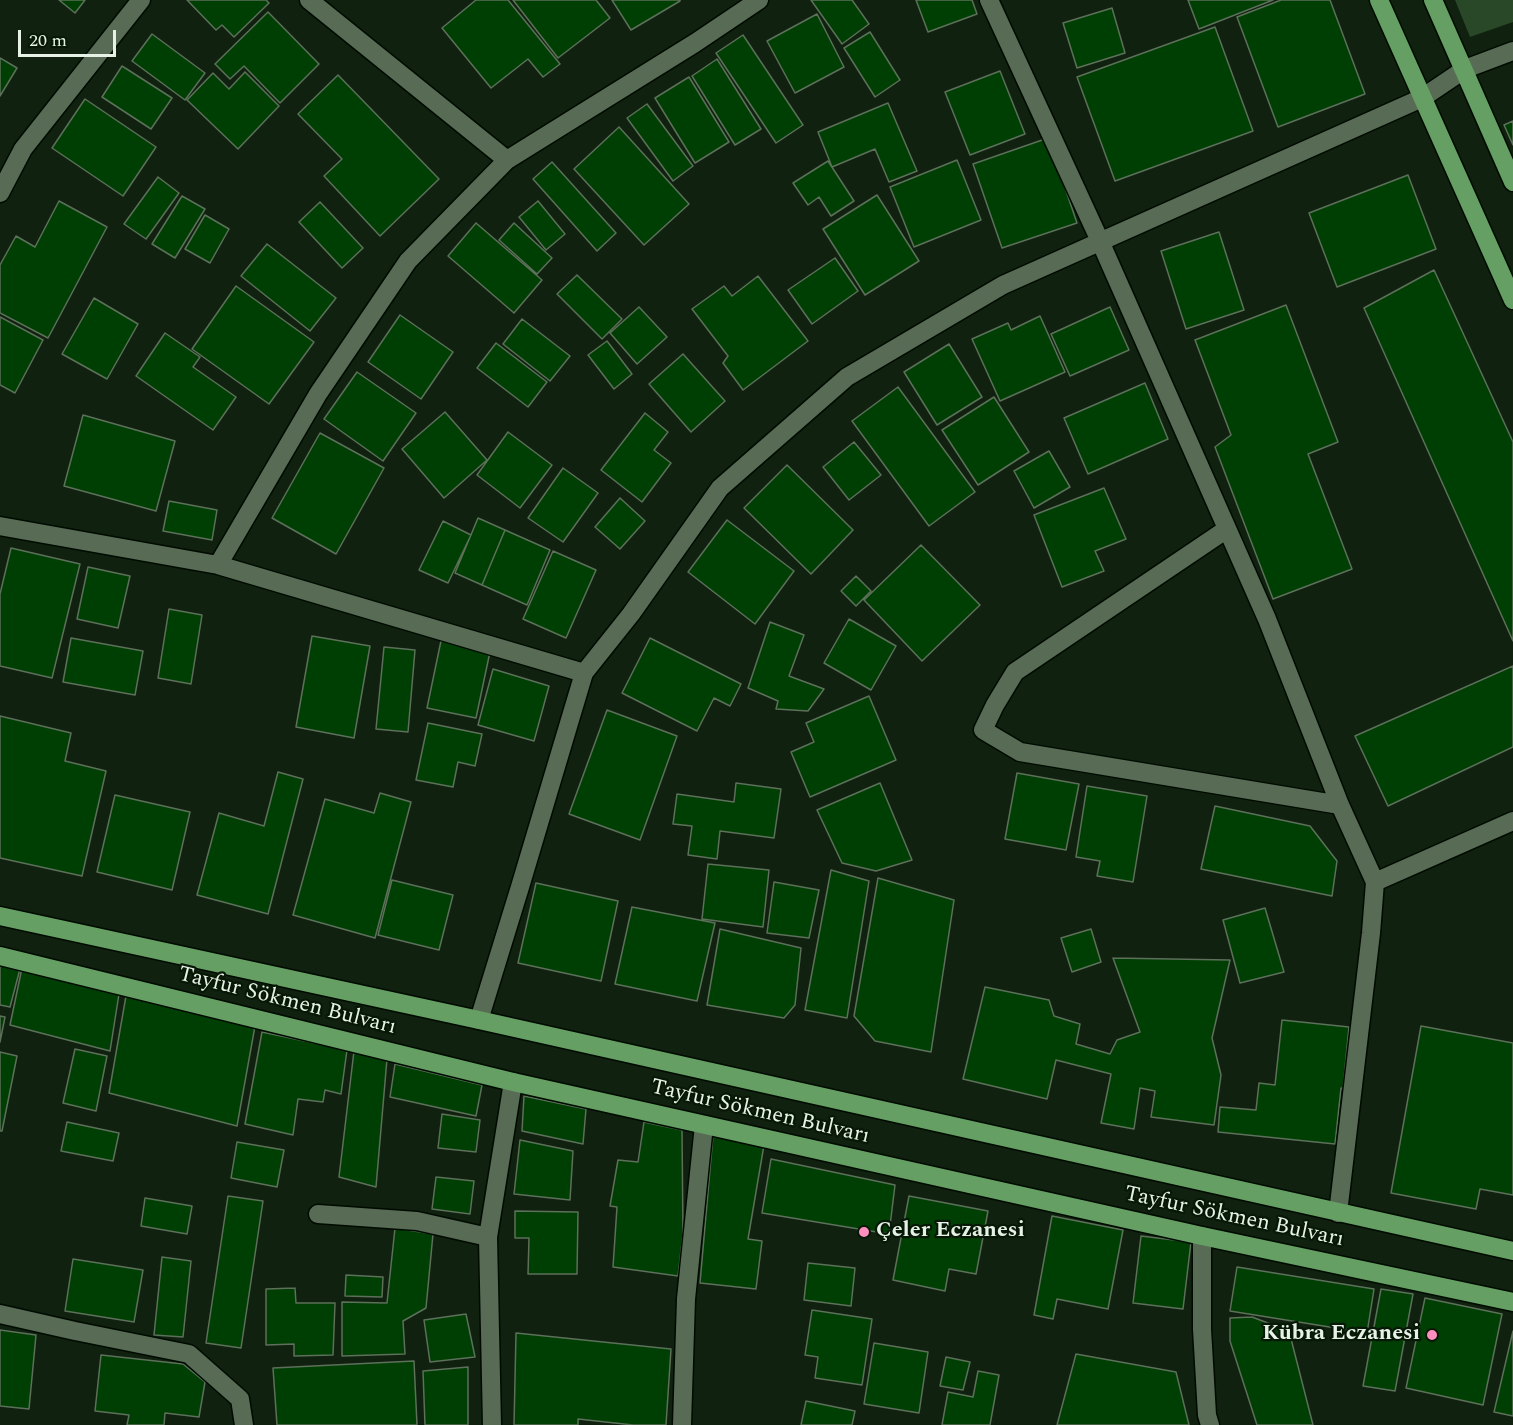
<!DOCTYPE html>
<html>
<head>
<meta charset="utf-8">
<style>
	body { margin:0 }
	#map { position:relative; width:1513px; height:1425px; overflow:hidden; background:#10210f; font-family:Spectral,serif }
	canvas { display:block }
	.scale { position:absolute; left:18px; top:30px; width:98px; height:27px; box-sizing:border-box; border:3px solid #e6f2e6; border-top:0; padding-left:8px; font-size:18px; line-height:21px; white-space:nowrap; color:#e6f2e6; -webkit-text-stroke:4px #071807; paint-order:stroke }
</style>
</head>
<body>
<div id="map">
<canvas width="1513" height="1425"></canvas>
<div class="scale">20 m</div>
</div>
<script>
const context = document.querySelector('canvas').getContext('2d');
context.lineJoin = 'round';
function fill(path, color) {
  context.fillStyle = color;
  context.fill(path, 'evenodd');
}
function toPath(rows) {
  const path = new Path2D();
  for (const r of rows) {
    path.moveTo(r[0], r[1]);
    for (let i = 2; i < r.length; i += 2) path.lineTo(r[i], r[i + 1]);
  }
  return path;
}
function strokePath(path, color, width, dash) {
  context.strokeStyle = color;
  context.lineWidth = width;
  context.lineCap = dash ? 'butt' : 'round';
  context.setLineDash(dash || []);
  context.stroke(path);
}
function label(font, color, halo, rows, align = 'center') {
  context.font = font + ' Spectral,serif';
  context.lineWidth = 4.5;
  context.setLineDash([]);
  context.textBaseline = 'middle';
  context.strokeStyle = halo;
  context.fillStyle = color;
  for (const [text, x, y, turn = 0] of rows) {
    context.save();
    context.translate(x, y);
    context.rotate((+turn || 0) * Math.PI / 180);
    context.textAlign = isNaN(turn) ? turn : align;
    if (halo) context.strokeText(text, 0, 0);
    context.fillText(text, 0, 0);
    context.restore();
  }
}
const green = toPath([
	[1455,0,1513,0,1513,22,1470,37]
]);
const building = toPath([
	[59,0,85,0,75,13,59,0],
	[187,0,266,0,269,3,234,37,222,25,216,30,187,0],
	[476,0,508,0,560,64,543,77,528,59,491,88,442,28,476,0],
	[513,0,596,0,610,18,558,58,513,0],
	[612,0,680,0,680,1,631,30,612,0],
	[811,0,852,0,869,24,842,44,811,0],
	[916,0,972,0,977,14,928,32,916,0],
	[1188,0,1273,0,1199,29,1188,0],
	[1281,0,1330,0,1365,94,1278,127,1237,17,1281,0],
	[1112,8,1125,53,1077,68,1063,23,1112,8],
	[268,12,319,64,280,103,244,66,230,79,215,64,268,12],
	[817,14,844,67,795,93,767,41,817,14],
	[1215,27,1253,131,1115,181,1077,77,1215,27],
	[870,32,900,80,875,97,844,48,870,32],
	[152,34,205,73,185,100,132,61,152,34],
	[743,35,803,125,776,143,716,53,743,35],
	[0,58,17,68,0,96,0,58],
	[717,59,761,129,735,145,692,76,717,59],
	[122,66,172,98,151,129,102,97,122,66],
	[1000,71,1025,134,970,155,945,92,1000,71],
	[245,72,279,106,238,149,187,100,213,73,229,89,245,72],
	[338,75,439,179,380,236,324,176,342,159,298,114,338,75],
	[689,77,729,142,695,163,655,98,689,77],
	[85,99,156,147,123,196,52,148,85,99],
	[888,103,917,171,889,182,875,149,832,167,818,132,888,103],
	[647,104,693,166,673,181,627,118,647,104],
	[1513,121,1513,145,1504,125,1513,121],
	[619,127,689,204,644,245,574,169,619,127],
	[1048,138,1077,223,1002,248,973,164,1048,138],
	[957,160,981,220,914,247,890,187,957,160],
	[828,161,854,201,831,216,819,197,808,205,793,183,828,161],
	[552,162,616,233,597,251,533,179,552,162],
	[1408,175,1436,249,1337,287,1309,213,1408,175],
	[158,177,179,193,146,239,124,224,158,177],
	[877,195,919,261,865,295,823,229,877,195],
	[182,196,205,209,175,258,152,244,182,196],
	[59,201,107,227,48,338,0,313,0,265,16,236,35,247,59,201],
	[538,201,565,234,546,250,519,217,538,201],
	[320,202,363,248,342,268,299,222,320,202],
	[205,215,229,229,210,263,185,249,205,215],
	[476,223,542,280,514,313,448,256,476,223],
	[514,223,552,258,537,274,499,240,514,223],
	[1219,232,1244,310,1186,329,1161,251,1219,232],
	[267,244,336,298,310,331,241,276,267,244],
	[835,258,858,291,812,324,788,290,835,258],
	[1434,270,1513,442,1513,641,1364,308,1434,270],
	[577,275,622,319,602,339,557,294,577,275],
	[758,276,808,341,743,390,723,363,728,356,692,309,724,286,732,296,758,276],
	[236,286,314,342,269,404,192,349,236,286],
	[94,298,138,324,107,379,62,354,94,298],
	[1286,305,1338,442,1308,454,1352,569,1273,599,1215,447,1231,435,1195,340,1286,305],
	[639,307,667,337,637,364,610,333,639,307],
	[1110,307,1129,350,1070,376,1051,334,1110,307],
	[400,315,453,352,421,399,368,362,400,315],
	[1040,316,1065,372,1000,401,972,339,1008,323,1011,330,1040,316],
	[0,317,43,340,15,393,0,385,0,317],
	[522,319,570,356,550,381,503,344,522,319],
	[165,333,200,357,193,367,236,397,213,430,136,376,165,333],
	[607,341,632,374,614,389,588,355,607,341],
	[496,343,547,382,528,407,477,368,496,343],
	[949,344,982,397,937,425,904,372,949,344],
	[683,354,725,401,691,432,649,384,683,354],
	[357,372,416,413,383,461,324,419,357,372],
	[1145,383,1168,439,1088,474,1064,418,1145,383],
	[898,387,975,492,929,526,852,421,898,387],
	[994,397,1029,452,978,485,942,430,994,397],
	[445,412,487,460,444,498,402,449,445,412],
	[645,413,668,432,654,450,671,463,642,502,601,470,645,413],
	[83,415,175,441,156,511,64,486,83,415],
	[508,432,552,465,520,508,477,475,508,432],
	[320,433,384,468,336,554,272,518,320,433],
	[854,442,881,475,849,500,823,467,854,442],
	[1049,451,1070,487,1034,508,1014,471,1049,451],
	[787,465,853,530,811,574,744,508,787,465],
	[563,468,598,493,563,542,528,518,563,468],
	[1104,488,1126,539,1095,551,1104,571,1062,587,1034,515,1104,488],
	[620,498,645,521,620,549,595,527,620,498],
	[169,501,217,510,212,540,163,531,169,501],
	[478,518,505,530,482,585,455,573,478,518],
	[727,520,794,571,755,624,688,572,727,520],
	[443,521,471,535,448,583,419,570,443,521],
	[505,530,550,550,527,605,482,585,505,530],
	[921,545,980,605,922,661,864,600,921,545],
	[11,548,80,564,52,678,0,666,0,594,11,548],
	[553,551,596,570,566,638,523,619,553,551],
	[88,567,130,576,118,628,77,619,88,567],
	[856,576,871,591,856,606,841,591,856,576],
	[169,609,202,615,191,684,158,678,169,609],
	[849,619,896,646,871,690,824,663,849,619],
	[770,622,804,635,789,676,824,689,808,711,776,709,778,701,748,688,770,622],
	[312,636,370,646,354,738,296,727,312,636],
	[442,636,491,647,476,718,427,708,442,636],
	[71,638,143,651,135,695,63,682,71,638],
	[650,638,741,684,730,706,714,698,697,731,622,693,650,638],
	[384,647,415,650,408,732,376,729,384,647],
	[1513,666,1513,747,1388,806,1355,736,1513,666],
	[493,669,549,686,534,741,478,725,493,669],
	[869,696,896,760,810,797,791,752,814,742,806,723,869,696],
	[607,710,677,736,640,840,569,814,607,710],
	[0,716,71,733,65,761,106,771,82,876,0,858,0,716],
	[428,723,482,734,475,766,458,762,453,787,416,780,428,723],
	[278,772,303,779,268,914,197,895,219,813,264,826,278,772],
	[1017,773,1079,784,1066,850,1005,839,1017,773],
	[736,783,781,789,774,838,720,831,717,859,688,855,692,826,673,824,677,794,734,802,736,783],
	[880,783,912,860,876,871,842,863,817,810,880,783],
	[1087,786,1147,796,1133,882,1097,876,1100,861,1076,857,1087,786],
	[380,793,411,802,375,938,293,915,325,799,374,813,380,793],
	[115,795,190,812,172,890,97,872,115,795],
	[1215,806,1310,826,1337,861,1332,896,1201,869,1215,806],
	[708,864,769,870,763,927,702,919,708,864],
	[831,870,869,881,847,1018,805,1010,831,870],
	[878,878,954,900,931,1052,875,1041,854,1016,878,878],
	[392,880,453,895,439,950,378,935,392,880],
	[774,882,819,890,809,938,767,933,774,882],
	[536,883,618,901,601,981,518,963,536,883],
	[632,907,715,923,697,1001,615,984,632,907],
	[1265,908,1284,972,1240,983,1223,920,1265,908],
	[720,929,801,948,795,1005,784,1018,707,1005,720,929],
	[1091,929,1101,962,1072,972,1061,938,1091,929],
	[1113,958,1230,960,1212,1038,1221,1075,1214,1125,1151,1117,1155,1091,1140,1088,1134,1129,1101,1123,1111,1074,1056,1060,1047,1099,963,1079,985,987,1049,1000,1054,1016,1080,1024,1076,1044,1110,1054,1117,1040,1140,1032,1113,958],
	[0,964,20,969,10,1007,0,1005,0,964],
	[22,968,119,994,110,1051,10,1025,22,968],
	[126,996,255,1026,237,1126,109,1093,126,996],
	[0,1016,5,1017,0,1042,0,1016],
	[1282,1020,1349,1027,1343,1089,1341,1088,1335,1144,1218,1132,1220,1107,1256,1110,1259,1083,1275,1085,1282,1020],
	[1421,1026,1513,1043,1513,1195,1480,1189,1476,1209,1391,1193,1421,1026],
	[262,1032,347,1050,341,1094,325,1090,323,1102,298,1099,293,1135,245,1124,262,1032],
	[75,1049,107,1056,96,1111,63,1103,75,1049],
	[354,1051,387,1059,376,1187,339,1177,354,1051],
	[0,1052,17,1056,2,1131,0,1131,0,1052],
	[395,1064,482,1085,476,1116,390,1097,395,1064],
	[524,1096,586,1109,583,1144,522,1131,524,1096],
	[442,1114,480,1120,476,1152,438,1148,442,1114],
	[67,1122,119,1133,113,1161,61,1151,67,1122],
	[644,1122,682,1130,683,1234,678,1276,613,1267,617,1207,610,1206,618,1160,638,1162,644,1122],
	[713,1135,764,1145,748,1239,762,1241,756,1289,700,1283,713,1135],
	[520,1140,573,1151,570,1200,514,1194,520,1140],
	[237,1142,284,1150,277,1187,231,1178,237,1142],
	[771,1159,895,1185,889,1234,762,1213,771,1159],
	[436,1177,474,1181,470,1214,432,1209,436,1177],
	[228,1196,263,1201,241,1348,206,1343,228,1196],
	[909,1196,988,1211,976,1274,949,1269,945,1291,893,1280,909,1196],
	[145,1198,192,1206,187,1234,141,1226,145,1198],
	[515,1211,578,1212,577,1274,528,1274,529,1238,515,1238,515,1211],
	[1052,1216,1123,1230,1108,1309,1057,1299,1053,1319,1034,1315,1052,1216],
	[395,1228,433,1234,426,1308,403,1321,405,1354,342,1356,342,1302,387,1303,395,1228],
	[1141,1236,1191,1242,1183,1309,1133,1303,1141,1236],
	[162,1257,191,1261,183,1337,154,1335,162,1257],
	[73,1259,143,1270,134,1322,65,1311,73,1259],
	[808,1263,855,1268,851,1306,804,1300,808,1263],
	[1237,1267,1374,1289,1367,1333,1230,1311,1237,1267],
	[346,1275,383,1277,382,1297,345,1296,346,1275],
	[295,1288,296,1303,335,1303,333,1355,294,1356,294,1344,266,1345,266,1289,295,1288],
	[1381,1289,1413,1294,1395,1391,1363,1386,1381,1289],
	[1425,1298,1502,1314,1483,1405,1406,1388,1425,1298],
	[812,1310,872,1319,862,1385,815,1378,818,1357,805,1355,812,1310],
	[466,1314,475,1357,430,1362,424,1320,466,1314],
	[1252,1317,1289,1331,1313,1425,1257,1425,1230,1341,1230,1318,1252,1317],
	[0,1330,36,1335,29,1409,0,1406,0,1330],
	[1513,1331,1513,1416,1494,1412,1513,1331],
	[516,1333,671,1349,666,1425,633,1425,578,1419,578,1425,514,1425,516,1333],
	[874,1343,928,1352,919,1413,864,1404,874,1343],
	[1076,1354,1176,1372,1189,1425,1057,1425,1076,1354],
	[101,1355,183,1364,205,1382,199,1417,165,1413,164,1425,127,1425,129,1415,95,1411,101,1355],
	[946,1357,970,1362,963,1390,940,1386,946,1357],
	[414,1361,417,1425,277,1425,273,1368,414,1361],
	[468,1367,468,1425,425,1425,423,1371,468,1367],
	[978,1371,999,1375,990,1425,942,1425,948,1392,973,1397,978,1371],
	[806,1401,855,1411,852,1425,801,1425,806,1401]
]);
const minor = toPath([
	[309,0,507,160],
	[989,0,1100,241,1267,619,1340,805,1375,882],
	[0,193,23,149,141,0],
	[0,526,218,565,584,673],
	[1227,529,1015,672,995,705,983,730,1020,752,1340,805],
	[218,565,318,394,408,261,507,160,695,43,759,0],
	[479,1020,520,887,584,673,631,614,720,488,847,377,1003,285,1422,98,1465,69,1513,51],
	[1338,1213,1371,933,1375,882,1513,821],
	[318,1214,417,1221,488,1237],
	[1202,1236,1202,1329,1207,1415,1210,1425],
	[0,1314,75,1331,189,1354,240,1399,244,1425],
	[492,1425,488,1237,513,1082],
	[682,1425,686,1299,704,1125]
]);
const major = toPath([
	[1379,0,1513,300],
	[1433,0,1513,182],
	[0,916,479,1020,1513,1251],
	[0,956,513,1082,1202,1236,1513,1302]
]);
const markers = [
	[864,1232,6,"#fd8ebe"],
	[1432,1335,6,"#fd8ebe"]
];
const streetNames = [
	["Tayfur Sökmen Bulvarı",287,1002,14],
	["Tayfur Sökmen Bulvarı",760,1113,13],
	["Tayfur Sökmen Bulvarı",1234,1218,12]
];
const poiNames = [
	["Çeler Eczanesi",876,1232],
	["Kübra Eczanesi",1420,1335,"right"]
];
fill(green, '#294828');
fill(building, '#003f03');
strokePath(building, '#5c705a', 1.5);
strokePath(minor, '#000b00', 21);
strokePath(major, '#000b00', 21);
strokePath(minor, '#576b55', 18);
strokePath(major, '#659f63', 18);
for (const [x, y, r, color] of markers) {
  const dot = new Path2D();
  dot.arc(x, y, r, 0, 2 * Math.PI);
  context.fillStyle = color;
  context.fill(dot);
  strokePath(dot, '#071807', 2);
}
label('22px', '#e6f2e6', '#071807', streetNames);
label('bold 22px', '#e6f2e6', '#071807', poiNames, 'left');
</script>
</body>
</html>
